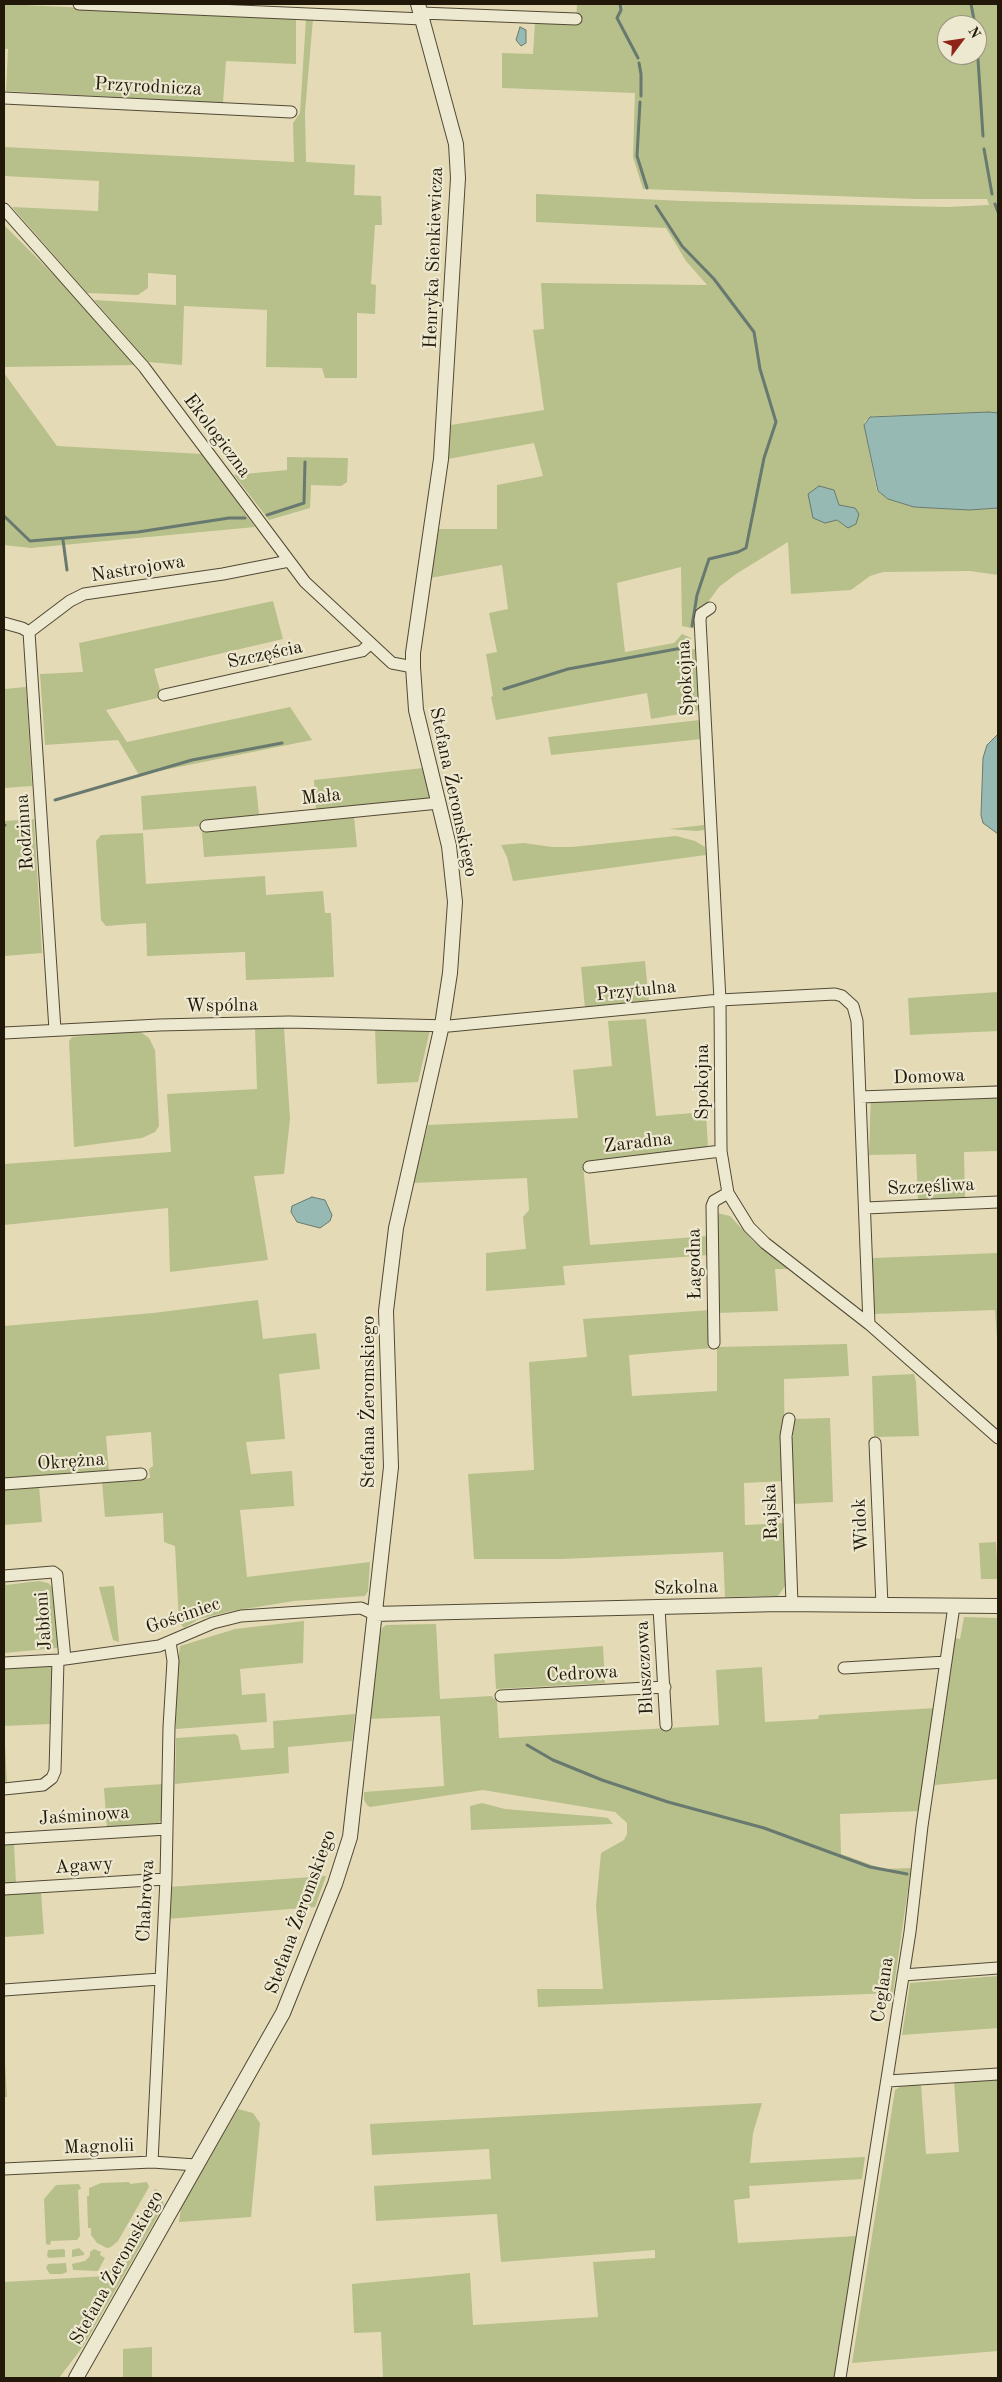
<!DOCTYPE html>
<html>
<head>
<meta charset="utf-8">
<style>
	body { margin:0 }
	#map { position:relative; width:1002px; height:2382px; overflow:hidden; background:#e4dbb6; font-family:"Old Standard TT",serif }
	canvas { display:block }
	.frame { position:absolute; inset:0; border:5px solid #22180a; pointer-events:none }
	.north { position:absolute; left:937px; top:15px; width:50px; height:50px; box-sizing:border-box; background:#ede8d0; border:1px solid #9c9581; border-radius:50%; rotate:59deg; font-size:14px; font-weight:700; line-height:20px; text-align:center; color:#22180a }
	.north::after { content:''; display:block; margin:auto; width:18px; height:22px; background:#8f2418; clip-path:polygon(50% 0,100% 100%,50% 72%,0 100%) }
</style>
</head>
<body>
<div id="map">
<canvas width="1002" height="2382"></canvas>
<div class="frame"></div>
<div class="north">N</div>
</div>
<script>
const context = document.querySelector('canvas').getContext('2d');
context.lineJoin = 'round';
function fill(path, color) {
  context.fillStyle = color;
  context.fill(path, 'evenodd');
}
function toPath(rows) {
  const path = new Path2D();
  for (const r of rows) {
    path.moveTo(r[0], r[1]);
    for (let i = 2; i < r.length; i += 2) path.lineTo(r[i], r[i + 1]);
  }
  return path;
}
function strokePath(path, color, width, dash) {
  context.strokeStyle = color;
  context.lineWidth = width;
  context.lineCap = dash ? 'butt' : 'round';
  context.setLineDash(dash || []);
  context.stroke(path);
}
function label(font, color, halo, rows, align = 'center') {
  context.font = font + ' "Old Standard TT",serif';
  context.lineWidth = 4.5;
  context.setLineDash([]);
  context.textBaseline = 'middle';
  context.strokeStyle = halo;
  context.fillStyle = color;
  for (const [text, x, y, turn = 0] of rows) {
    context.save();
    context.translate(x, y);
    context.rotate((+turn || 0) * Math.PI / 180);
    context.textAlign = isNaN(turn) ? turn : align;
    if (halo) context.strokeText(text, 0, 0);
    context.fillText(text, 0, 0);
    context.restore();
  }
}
const green = toPath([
	[4,4,296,18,296,64,226,61,223,103,6,91,8,49,4,49],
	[577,4,998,4,998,413,873,416,865,421,864,425,877,491,888,499,914,507,969,510,998,508,998,575,970,571,883,572,870,576,851,590,791,594,788,542,736,574,719,587,705,606,696,629,682,626,681,567,617,583,625,652,674,643,682,634,691,638,691,649,695,649,698,684,700,707,697,711,651,719,647,693,496,720,491,697,493,696,486,654,497,652,489,613,508,609,502,565,430,578,439,529,497,529,497,485,543,476,534,443,448,459,451,425,544,410,533,330,544,329,541,283,707,285,686,261,666,228,536,222,536,194,683,201,947,207,989,205,987,199,918,199,643,189,633,157,635,93,502,88,502,53,533,54,535,22,576,24],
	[947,25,977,25,977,55,947,55],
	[834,490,839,505,855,508,845,526,837,520],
	[306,19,313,19,305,112,306,162,355,165,354,195,381,196,382,225,375,225,371,284,376,285,375,314,357,313,357,378,325,378,322,368,266,367,267,310,184,306,182,365,148,362,94,300,176,305,176,275,148,273,148,288,138,295,87,293,12,207,98,211,99,181,4,176,4,147,294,162,293,123,300,113],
	[4,225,78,299,136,365,4,367],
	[4,373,57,446,202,454,255,527,31,548,4,545],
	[287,457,348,458,347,482,341,486,311,485,310,508,269,520,234,475,287,470],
	[273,601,283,639,154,669,162,697,106,710,127,742,290,707,312,740,139,775,118,740,45,745,40,674,83,672,79,643],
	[26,687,32,786,4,788,4,689],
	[700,720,702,739,551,755,548,737],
	[423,768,431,800,316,810,314,780],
	[256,786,259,815,201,826,143,830,141,796],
	[354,817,357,847,204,857,202,832,207,829],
	[34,819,42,953,4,956,4,821],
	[704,825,704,830,697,831,669,829],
	[143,833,146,884,265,876,266,895,323,891,325,913,331,913,334,977,246,980,245,952,147,956,146,923,106,926,101,920,96,841,101,835],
	[676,836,695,841,705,847,706,855,513,881,507,857,501,845,524,843,552,847,572,847],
	[645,961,649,1002,585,1008,581,967],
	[998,992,998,1031,910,1035,908,998],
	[646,1019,656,1116,706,1112,708,1149,583,1163,590,1245,708,1236,709,1255,563,1266,565,1285,486,1291,486,1253,526,1249,523,1217,529,1210,527,1178,413,1183,428,1125,578,1118,573,1070,612,1066,608,1021],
	[255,1028,284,1028,290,1119,284,1174,254,1176,268,1260,170,1272,168,1208,4,1225,4,1164,171,1152,167,1094,257,1089],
	[375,1028,430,1030,418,1082,377,1084],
	[135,1031,142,1033,149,1038,155,1050,159,1126,155,1132,142,1138,74,1147,69,1041,72,1037],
	[998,1085,998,1151,964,1152,965,1198,918,1200,916,1154,869,1155,871,1091],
	[717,1213,730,1216,753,1241,790,1269,775,1269,778,1311,715,1313],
	[998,1253,998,1354,995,1310,874,1314,873,1258],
	[258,1300,263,1339,316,1333,320,1369,279,1374,285,1439,246,1442,251,1474,292,1471,294,1506,240,1510,247,1577,370,1562,368,1591,365,1596,294,1601,232,1611,199,1619,184,1628,179,1622,175,1546,164,1542,163,1513,105,1517,102,1481,150,1478,149,1469,153,1466,151,1432,106,1436,109,1472,4,1479,4,1326,153,1313],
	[711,1310,712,1348,629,1355,632,1396,717,1391,717,1347,847,1344,849,1376,784,1379,785,1481,744,1483,745,1525,787,1523,788,1582,778,1596,725,1597,723,1552,562,1559,474,1559,468,1474,534,1470,529,1362,587,1357,583,1319],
	[914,1374,916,1382,919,1436,874,1437,872,1376],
	[830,1418,833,1502,793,1504,790,1438,793,1437,793,1419],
	[39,1486,42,1522,4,1525,4,1488],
	[996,1542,998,1579,981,1579,979,1543],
	[4,1580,6,1585,39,1581,48,1583,56,1591,59,1638,57,1648,4,1653],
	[114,1586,119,1642,113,1640,99,1587],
	[964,1617,998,1618,998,1779,935,1785,955,1638,960,1639],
	[304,1621,303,1663,240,1669,242,1695,265,1693,267,1722,176,1729,176,1675,180,1646,235,1629],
	[436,1624,440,1699,491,1696,497,1701,499,1738,719,1725,716,1670,762,1667,765,1722,818,1719,819,1715,935,1708,921,1811,840,1814,841,1854,883,1869,911,1868,893,1993,538,2007,537,1989,603,1989,596,1906,601,1853,624,1840,627,1834,627,1823,615,1812,483,1790,370,1807,367,1805,364,1800,364,1792,444,1786,440,1716,369,1719,377,1638,380,1636,382,1628,386,1625],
	[603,1646,605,1683,496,1689,494,1654],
	[52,1664,50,1724,4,1726,7,1782,4,1782,4,1667],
	[355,1714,352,1741,288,1747,289,1773,175,1784,176,1738,235,1734,238,1736,241,1750,274,1748,273,1721],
	[163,1784,162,1819,157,1825,107,1829,104,1788],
	[482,1803,505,1809,601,1817,608,1818,613,1824,471,1830,470,1806],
	[14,1843,16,1884,4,1885,4,1844],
	[326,1876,315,1907,167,1919,168,1887],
	[41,1892,44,1934,4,1937,4,1894],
	[998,1976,998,2028,902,2035,910,1983],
	[4,2044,7,2097,4,2097],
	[998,2078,998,2351,852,2363,895,2090,903,2085,921,2084,926,2154,959,2152,954,2081],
	[762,2103,753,2133,750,2163,865,2157,862,2179,749,2186,750,2198,734,2200,738,2243,856,2236,848,2298,834,2378,383,2378,381,2332,354,2333,352,2284,470,2273,473,2325,598,2317,593,2262,655,2258,655,2250,501,2262,497,2214,376,2221,374,2186,491,2179,489,2149,372,2155,370,2124],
	[238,2109,253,2113,260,2123,251,2217,179,2222,181,2208],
	[129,2182,130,2184,147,2182,149,2187,118,2241,111,2247,107,2248,97,2243,91,2235,91,2228,88,2228,87,2196,89,2196,89,2188,101,2183],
	[79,2184,81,2189,78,2190,80,2236,77,2240,51,2241,50,2245,46,2244,44,2199,56,2185],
	[155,2189,160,2191,164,2205,84,2345,59,2378,4,2378,4,2282,106,2276],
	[79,2248,84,2253,84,2255,72,2257,72,2250],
	[63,2249,65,2250,65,2257,49,2258,47,2256,48,2250],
	[94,2249,101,2252,100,2255,105,2258,98,2271,73,2270,72,2264,85,2261,90,2256,90,2252],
	[66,2263,67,2272,62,2274,50,2274,46,2268,48,2264],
	[152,2347,152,2378,123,2378,123,2349]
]);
const water = toPath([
	[520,27,526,30,526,43,521,46,516,40,520,27],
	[989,412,998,413,998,508,969,510,914,507,888,499,878,491,864,425,870,417,989,412],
	[819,486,834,490,839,505,855,508,859,514,856,524,848,528,837,520,825,523,813,518,808,494,819,486],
	[998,734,998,834,983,823,981,815,983,758,987,745,998,734],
	[312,1197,325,1200,332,1215,330,1221,320,1228,297,1222,291,1212,292,1206,312,1197]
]);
const stream = toPath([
	[620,4,621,10,617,18,638,58],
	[971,4,975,25],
	[977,44,983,136],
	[639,63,641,74,641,96],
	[640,102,637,156,647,188],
	[984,149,992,194],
	[995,204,998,212],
	[656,206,682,246,714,279,754,332,760,369,776,422,764,458,746,548,738,552,709,559,697,595,692,626],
	[267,515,304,503,305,462],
	[4,516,30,541,138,532,229,518,245,518],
	[63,540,67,570],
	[504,689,568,669,682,648,687,646,688,641],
	[55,800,192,760,282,743],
	[4,826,5,825],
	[527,1745,553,1760,602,1780,668,1802,764,1828,870,1867,907,1874]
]);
const minor = toPath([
	[79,4,423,19],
	[421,13,576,19],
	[4,98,291,112],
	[4,209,144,367,305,582,392,663,413,667],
	[710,608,701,614,700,620,720,1000,721,1151,728,1193,749,1227,765,1243,869,1324,998,1438],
	[4,623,22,628,29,632],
	[29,632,55,1030],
	[29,632,70,601,84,594,223,574,289,561],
	[164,695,362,651,370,644],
	[206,826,439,803],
	[4,1033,159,1025,289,1022,449,1026,720,1000,835,994,842,996,853,1006,857,1021,869,1324],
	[860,1097,998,1092],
	[589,1167,721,1151],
	[866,1208,998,1202],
	[714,1343,712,1206,714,1201,728,1193],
	[789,1419,786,1436,792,1604],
	[875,1443,882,1605],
	[4,1484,141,1474],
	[4,1576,53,1572,57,1575,65,1659],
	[659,1608,666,1725],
	[4,1663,58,1660,159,1646,213,1623,241,1616,361,1608,374,1614],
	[844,1668,946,1662],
	[501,1696,665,1687],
	[4,1789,43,1785,52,1778,55,1771,58,1660],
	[4,1839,167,1829],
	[4,1889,166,1879],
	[903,1975,998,1968],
	[4,1990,160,1979],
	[888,2081,998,2074],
	[152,2162,166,1879,169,1727,173,1661,170,1642],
	[4,2169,152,2162,196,2165],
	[840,2378,910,1932,922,1826,954,1606]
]);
const tertiary = toPath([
	[374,1614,780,1604,998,1606],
	[76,2378,283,2013,335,1884,350,1837,391,1467,386,1311,396,1228,442,1025,450,973,455,902,449,846,416,710,413,667,413,653,441,459,458,178,456,144,418,4]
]);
const streetNames = [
	["Przyrodnicza",148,87,3],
	["Henryka Sienkiewicza",434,258,-88],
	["Ekologiczna",217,436,53],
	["Nastrojowa",138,569,-9],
	["Szczęścia",265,655,-12],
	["Spokojna",686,678,-93],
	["Stefana Żeromskiego",453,792,78],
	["Mała",321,797,-6],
	["Rodzinna",25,832,-94],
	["Przytulna",636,991,-6],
	["Wspólna",222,1006,-1],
	["Domowa",929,1077,-2],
	["Spokojna",703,1082,-90],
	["Zaradna",638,1143,-7],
	["Szczęśliwa",931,1187,-3],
	["Łagodna",695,1264,-91],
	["Stefana Żeromskiego",369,1402,-90],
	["Okrężna",71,1462,-4],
	["Rajska",771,1512,-92],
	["Widok",861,1525,-93],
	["Szkolna",686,1588,-2],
	["Gościniec",183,1616,-19],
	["Jabłoni",44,1621,-94],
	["Bluszczowa",645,1668,-93],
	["Cedrowa",582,1674,-3],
	["Jaśminowa",84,1816,-4],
	["Agawy",84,1866,-4],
	["Chabrowa",146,1901,-87],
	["Stefana Żeromskiego",301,1912,-70],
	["Ceglana",883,1990,-82],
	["Magnolii",99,2147,-2],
	["Stefana Żeromskiego",117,2268,-61]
];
fill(green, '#b7bf8b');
fill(water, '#96bab3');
strokePath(water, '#68796f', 1);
strokePath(stream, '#68796f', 3);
strokePath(minor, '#524935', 13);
strokePath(tertiary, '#524935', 16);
strokePath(minor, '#ede8d0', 11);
strokePath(tertiary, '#ede8d0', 14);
label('19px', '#22180a', '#ede8d0', streetNames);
</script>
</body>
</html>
